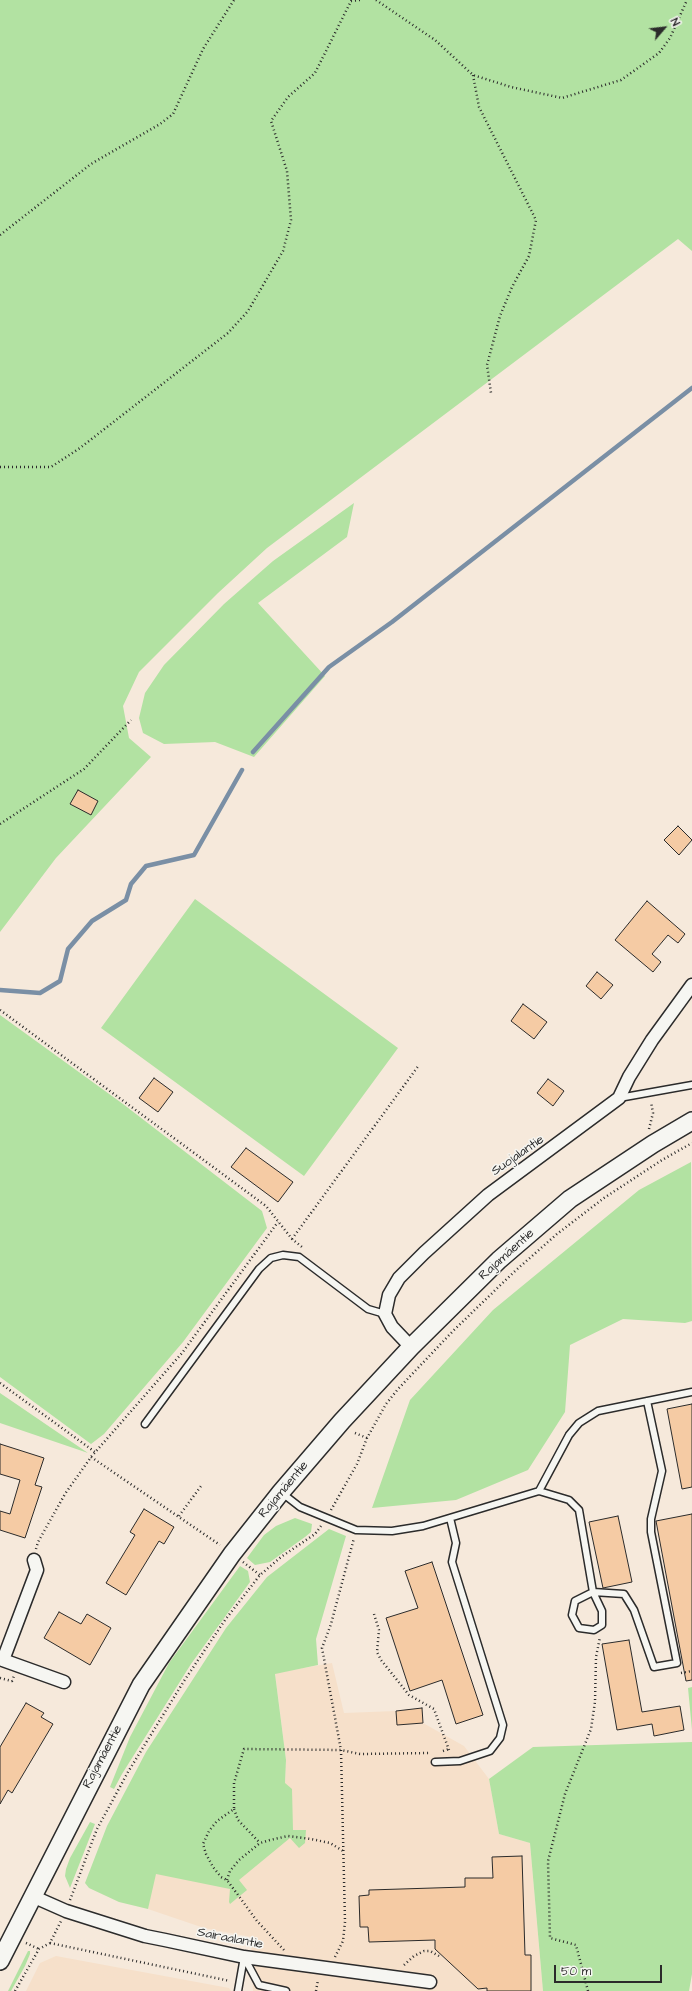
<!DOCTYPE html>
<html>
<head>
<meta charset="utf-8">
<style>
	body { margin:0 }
	#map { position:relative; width:692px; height:1991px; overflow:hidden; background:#f6e9db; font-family:"Architects Daughter",sans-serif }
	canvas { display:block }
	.north { position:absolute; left:644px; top:8px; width:40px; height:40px; -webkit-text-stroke:3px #f6f6f2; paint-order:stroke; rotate:62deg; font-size:11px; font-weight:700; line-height:16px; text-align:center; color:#2b2b2b }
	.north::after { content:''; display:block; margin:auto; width:14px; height:18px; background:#2b2b2b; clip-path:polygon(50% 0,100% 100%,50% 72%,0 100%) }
	.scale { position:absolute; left:554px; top:1965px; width:108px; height:18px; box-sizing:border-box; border:2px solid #2b2b2b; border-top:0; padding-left:5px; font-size:12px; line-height:14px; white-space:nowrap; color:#2b2b2b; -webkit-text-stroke:3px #f6f6f2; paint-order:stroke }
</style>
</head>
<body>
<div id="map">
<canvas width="692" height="1991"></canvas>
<div class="north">N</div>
<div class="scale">50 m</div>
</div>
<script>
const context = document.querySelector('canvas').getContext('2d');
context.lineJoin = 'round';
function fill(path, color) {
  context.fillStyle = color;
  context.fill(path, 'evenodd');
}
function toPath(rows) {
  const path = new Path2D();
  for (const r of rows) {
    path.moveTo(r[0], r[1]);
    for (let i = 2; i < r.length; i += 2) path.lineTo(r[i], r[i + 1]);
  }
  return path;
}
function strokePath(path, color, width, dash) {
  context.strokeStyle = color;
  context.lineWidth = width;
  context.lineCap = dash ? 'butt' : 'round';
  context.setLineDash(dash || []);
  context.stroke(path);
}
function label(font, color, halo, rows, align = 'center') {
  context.font = font + ' "Architects Daughter",sans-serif';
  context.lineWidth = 3;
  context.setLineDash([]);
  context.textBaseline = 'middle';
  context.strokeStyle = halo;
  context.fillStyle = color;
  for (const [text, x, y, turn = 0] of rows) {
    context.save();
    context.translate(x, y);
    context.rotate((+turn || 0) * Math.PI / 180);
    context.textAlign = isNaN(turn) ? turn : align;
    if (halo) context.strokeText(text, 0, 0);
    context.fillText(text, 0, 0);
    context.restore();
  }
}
const built = toPath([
	[332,1663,344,1713,396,1711,398,1725,423,1723,464,1746,489,1779,499,1834,530,1843,543,1991,253,1991,251,1937,204,1928,148,1909,155,1871,285,1783,286,1760,275,1673],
	[56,1956,229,1988,231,1991,26,1991,40,1963]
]);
const green = toPath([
	[0,0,692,0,692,251,678,239,267,548,218,593,139,672,123,706,129,738,151,757,56,858,0,932],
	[354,503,347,537,258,603,325,676,254,757,215,742,164,744,143,733,139,718,145,693,164,665,224,604,273,561],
	[195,899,398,1048,304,1176,101,1028],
	[0,1015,123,1104,262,1211,267,1228,183,1342,104,1434,91,1444,0,1377],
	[691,1162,692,1321,685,1323,623,1319,570,1345,565,1412,528,1470,456,1500,372,1508,410,1400,493,1310,639,1190],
	[0,1393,88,1453,0,1423],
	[295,1518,312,1524,311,1532,305,1537,270,1562,255,1565,247,1558,264,1535,276,1526],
	[329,1529,346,1536,316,1639,318,1665,275,1674,286,1760,285,1783,292,1789,293,1830,306,1830,305,1843,299,1848,290,1838,239,1880,247,1890,230,1904,229,1902,230,1889,156,1874,148,1909,119,1902,89,1888,85,1883,107,1826,146,1752,226,1628,267,1577],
	[240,1566,248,1571,250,1582,191,1664,122,1774,114,1789,110,1787,130,1737,169,1663],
	[692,1687,692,1730,688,1688],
	[692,1742,692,1974,689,1991,543,1991,530,1843,499,1834,489,1779,533,1747],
	[90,1822,95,1824,70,1888,65,1876,66,1869,70,1858],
	[28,1951,30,1951,30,1954,25,1966,11,1991,8,1991]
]);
const stream = toPath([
	[253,752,329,667,392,622,692,388],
	[0,990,40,993,60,981,68,949,92,921,126,900,131,884,146,866,194,855,242,770]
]);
const building = toPath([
	[78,790,98,801,91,815,70,804,78,790],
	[678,826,692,840,679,855,664,840,678,826],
	[647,901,685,934,678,943,668,935,652,954,661,962,653,972,615,940,647,901],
	[597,972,613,985,601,999,586,986,597,972],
	[523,1004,547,1022,534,1039,511,1021,523,1004],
	[154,1078,173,1092,158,1112,139,1098,154,1078],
	[548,1079,564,1091,553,1106,537,1093,548,1079],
	[246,1148,293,1182,278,1202,231,1167,246,1148],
	[692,1404,692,1487,682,1489,667,1409,692,1404],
	[0,1444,44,1458,35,1485,42,1487,25,1538,0,1530,0,1511,10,1514,20,1480,0,1474,0,1444],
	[144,1509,174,1527,164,1544,159,1541,126,1595,106,1583,135,1535,130,1532,144,1509],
	[692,1514,692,1680,686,1681,656,1521,692,1514],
	[618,1516,632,1582,603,1588,589,1522,618,1516],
	[432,1562,483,1715,456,1724,442,1680,410,1691,386,1618,418,1608,405,1571,432,1562],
	[59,1612,81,1624,87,1614,111,1628,90,1665,44,1638,59,1612],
	[629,1640,642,1712,680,1706,684,1730,654,1736,652,1724,617,1730,602,1644,629,1640],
	[26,1703,44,1713,41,1717,53,1724,12,1793,8,1790,0,1804,0,1747,26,1703],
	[422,1708,423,1723,397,1725,396,1711,422,1708],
	[522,1856,525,1955,531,1955,531,1991,487,1991,487,1988,478,1989,435,1949,435,1940,369,1942,368,1927,360,1927,359,1896,369,1895,369,1890,465,1887,465,1878,493,1878,492,1857,522,1856]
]);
const path = toPath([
	[376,0,435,40,473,75,511,87,562,98,621,80,659,53,670,38,687,0],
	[473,75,479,107,536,220,529,256,512,287,500,316,487,365,491,393],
	[0,235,91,164,160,124,173,114,203,49,234,0],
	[0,467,51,467,80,448,228,333,248,311,283,251,291,220,287,171,271,121,288,97,315,73,351,1,360,0],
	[0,824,84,769,131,720],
	[0,1010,266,1206,292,1239,302,1247],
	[649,1129,653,1113,651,1102],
	[292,1239,419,1065],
	[0,1383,95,1452],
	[355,1433,367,1438],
	[91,1457,220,1545],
	[331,1510,357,1464,367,1438,386,1404,398,1389,453,1331,515,1271,557,1234,604,1198,662,1160,692,1143],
	[179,1516,201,1486],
	[36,1549,38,1542,65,1494,91,1457,182,1353,278,1222],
	[243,1562,260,1575],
	[374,1614,379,1630,377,1652,381,1660,409,1695,434,1709,449,1750],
	[681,1673,692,1671],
	[0,1678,12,1681,14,1676],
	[443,1751,449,1749],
	[234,1809,238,1820,260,1843],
	[227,1880,230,1871,239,1860,260,1843,270,1840,288,1836,311,1839,330,1843,343,1851],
	[70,1900,97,1829,128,1772,184,1681,225,1620,260,1575,281,1557,315,1534,321,1526],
	[26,1943,39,1949],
	[50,1943,230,1981],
	[284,1950,257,1921,227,1880,221,1877,213,1867,206,1854,203,1844,209,1831,217,1821,234,1809,234,1783,244,1749,341,1750,360,1754,430,1753],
	[335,1957,343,1941,345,1922,341,1750,322,1648,331,1624,354,1538],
	[404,1965,414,1956,424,1951,430,1951,439,1956],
	[15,1991,39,1949,50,1943,61,1921],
	[316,1991,318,1980],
	[588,1991,576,1945,550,1938,548,1861,565,1794,591,1729,595,1702,596,1657,600,1637]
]);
const service = toPath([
	[619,1098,692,1085],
	[145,1424,259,1269,271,1258,283,1255,299,1257,368,1309,385,1314],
	[539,1491,569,1500,579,1510,593,1592,575,1601,572,1615,579,1628,594,1630,602,1625,602,1611,593,1592,624,1594,634,1610,654,1667,677,1663,651,1532,651,1519,662,1471,647,1401],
	[282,1493,300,1507,356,1530,392,1531,423,1526,539,1491,569,1435,579,1423,598,1411,692,1392],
	[435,1762,460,1761,490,1751,500,1738,503,1725,452,1562,456,1543,450,1518],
	[244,1957,259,1985,286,1991],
	[238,1991,244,1957]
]);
const minor = toPath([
	[411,1347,392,1327,385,1314,389,1295,399,1278,424,1253,488,1195,619,1098,629,1077,652,1040,692,985],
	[0,1659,64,1682],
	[3,1660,37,1570,34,1560],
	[32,1896,66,1911,145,1936,165,1940,244,1957,430,1982]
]);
const secondary = toPath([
	[0,1961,141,1685,232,1554,281,1492,342,1421,411,1347,499,1260,570,1199,653,1144,692,1121]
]);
const streetNames = [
	["Suojalantie",518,1156,-35],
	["Rajamäentie",507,1255,-42],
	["Rajamäentie",284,1490,-50],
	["Rajamäentie",103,1757,-62],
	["Sairaalantie",230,1939,11]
];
fill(built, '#f6e0ca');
fill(green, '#b2e2a2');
strokePath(stream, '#7a8fa5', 4.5);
fill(building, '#f5cba4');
strokePath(building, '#2b2b2b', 1);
strokePath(service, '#2b2b2b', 9);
strokePath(minor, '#2b2b2b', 15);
strokePath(secondary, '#2b2b2b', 20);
strokePath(path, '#2b2b2b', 2.5, [1, 3]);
strokePath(service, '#f6f6f2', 6);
strokePath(minor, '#f6f6f2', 12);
strokePath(secondary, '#f6f6f2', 17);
label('13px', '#2b2b2b', '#f6f6f2', streetNames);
</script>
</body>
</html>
